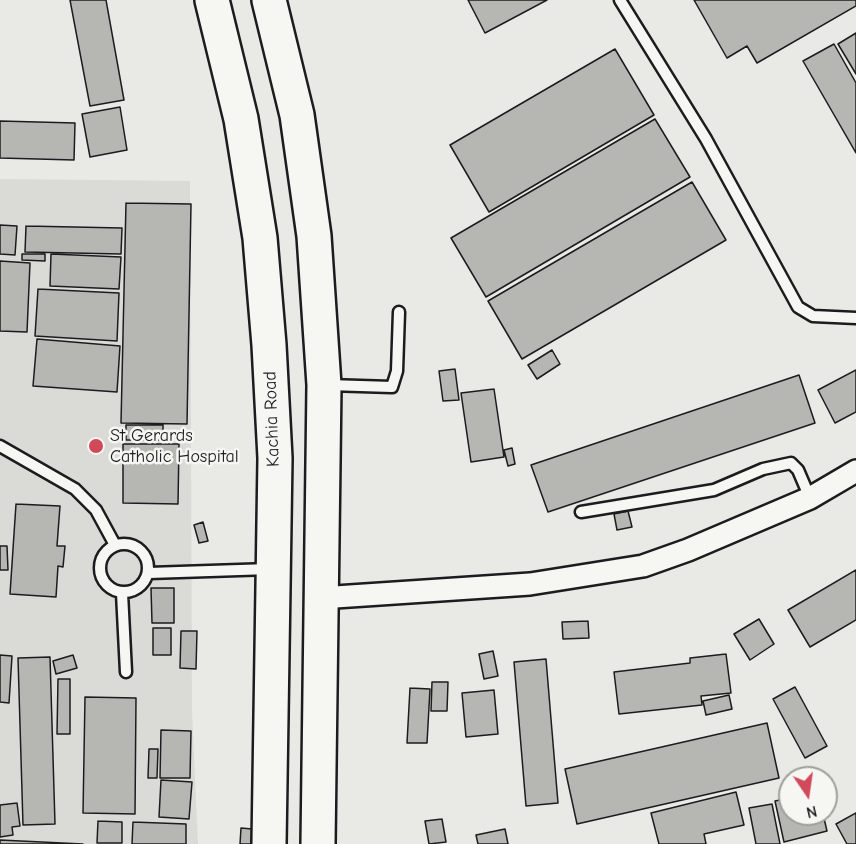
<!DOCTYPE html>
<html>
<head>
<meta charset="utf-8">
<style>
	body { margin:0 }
	#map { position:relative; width:856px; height:844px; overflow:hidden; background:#e9e9e5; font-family:"Comic Neue",sans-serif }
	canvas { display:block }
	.north { position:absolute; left:778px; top:766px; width:60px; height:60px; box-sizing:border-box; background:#f6f6f2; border:2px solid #9f9f9c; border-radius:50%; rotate:167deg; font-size:16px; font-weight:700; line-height:24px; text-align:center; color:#1c1c1c }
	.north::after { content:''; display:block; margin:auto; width:21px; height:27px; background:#d1495b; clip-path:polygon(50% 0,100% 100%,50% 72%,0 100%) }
</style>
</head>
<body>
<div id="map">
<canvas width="856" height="844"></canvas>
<div class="north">N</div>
</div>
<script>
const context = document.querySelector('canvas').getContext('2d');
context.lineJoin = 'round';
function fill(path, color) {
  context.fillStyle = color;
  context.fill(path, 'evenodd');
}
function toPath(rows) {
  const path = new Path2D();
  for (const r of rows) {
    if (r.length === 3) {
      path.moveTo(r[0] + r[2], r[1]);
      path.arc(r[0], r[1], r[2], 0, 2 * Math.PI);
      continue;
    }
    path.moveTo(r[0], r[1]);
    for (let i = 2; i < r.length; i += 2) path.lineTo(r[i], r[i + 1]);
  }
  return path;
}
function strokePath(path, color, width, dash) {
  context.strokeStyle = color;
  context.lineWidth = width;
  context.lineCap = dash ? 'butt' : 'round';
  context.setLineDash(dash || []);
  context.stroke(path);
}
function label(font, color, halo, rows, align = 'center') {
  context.font = font + ' "Comic Neue",sans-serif';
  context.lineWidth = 5;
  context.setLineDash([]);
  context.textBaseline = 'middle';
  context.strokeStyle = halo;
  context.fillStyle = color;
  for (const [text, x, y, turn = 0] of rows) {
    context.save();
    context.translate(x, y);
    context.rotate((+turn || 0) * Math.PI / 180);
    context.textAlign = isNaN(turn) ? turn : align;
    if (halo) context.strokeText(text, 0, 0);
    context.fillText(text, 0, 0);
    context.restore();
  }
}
const built = toPath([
	[0,179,190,181,192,711,198,844,0,844]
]);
const building = toPath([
	[70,0,106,0,124,100,90,106,70,0],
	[468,0,547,0,485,33,468,0],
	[694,0,856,0,856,6,757,63,747,46,727,58,694,0],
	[856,33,856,74,838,44,856,33],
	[834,44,856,83,856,153,803,61,834,44],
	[615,49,654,115,489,212,450,145,615,49],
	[120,107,127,150,90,157,82,114,120,107],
	[655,119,690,177,486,297,451,238,655,119],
	[0,121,75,123,74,160,0,158,0,121],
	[692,182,726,240,522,359,488,301,692,182],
	[126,203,191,204,187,424,121,423,126,203],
	[0,225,17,226,15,255,0,254,0,225],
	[26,226,122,228,121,254,25,252,26,226],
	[22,254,45,254,45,261,22,260,22,254],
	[51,254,121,257,119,289,50,286,51,254],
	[0,261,30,263,27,332,0,331,0,261],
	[38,289,119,293,117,341,35,336,38,289],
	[37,339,120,346,117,392,33,386,37,339],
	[552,350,560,364,537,379,528,365,552,350],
	[455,369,459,400,443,401,439,371,455,369],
	[856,370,856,412,835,423,818,390,856,370],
	[799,375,815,423,548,512,531,465,799,375],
	[494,389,504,457,471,462,461,393,494,389],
	[126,425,163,425,163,440,126,440,126,425],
	[123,444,179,444,178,504,123,503,123,444],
	[512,448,515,464,508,466,504,450,512,448],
	[16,504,60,506,57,546,65,546,63,567,58,566,56,597,10,594,16,504],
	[628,511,632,527,617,530,614,514,628,511],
	[203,522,208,541,199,543,194,525,203,522],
	[0,546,7,546,8,570,0,570,0,546],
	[856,570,856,620,810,647,788,610,856,570],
	[151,588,174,588,174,623,152,623,151,588],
	[759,619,774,644,750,660,734,634,759,619],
	[588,621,589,638,563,639,562,622,588,621],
	[153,628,171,628,171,655,153,655,153,628],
	[181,631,197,631,196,669,180,668,181,631],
	[493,651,498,676,484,679,479,654,493,651],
	[726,654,731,693,701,696,702,705,619,714,614,672,690,663,690,658,726,654],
	[0,655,12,656,9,703,0,702,0,655],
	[73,655,77,668,56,674,53,661,73,655],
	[50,657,55,824,23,825,18,658,50,657],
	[546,659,558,803,526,806,514,662,546,659],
	[58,679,70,679,70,734,57,734,58,679],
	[432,682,448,682,447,711,431,711,432,682],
	[795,687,827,746,805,758,773,699,795,687],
	[410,688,430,689,427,743,407,743,410,688],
	[494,690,498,734,466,737,462,693,494,690],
	[729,695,732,709,706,715,703,701,729,695],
	[85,697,136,698,135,814,83,813,85,697],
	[767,723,779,778,577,824,565,769,767,723],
	[161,730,191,731,190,778,160,778,161,730],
	[149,749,158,749,157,778,148,778,149,749],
	[161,780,192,782,189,819,159,817,161,780],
	[736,792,744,825,704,834,706,844,659,844,651,813,736,792],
	[790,798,790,814,823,814,827,831,784,842,775,801,790,798],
	[17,803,20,826,12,827,13,835,0,837,0,805,17,803],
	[772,804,780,844,756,844,749,808,772,804],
	[856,813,856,844,847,844,836,824,856,813],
	[442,819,446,842,429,844,425,821,442,819],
	[98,821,122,822,122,843,97,843,98,821],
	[133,822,186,824,186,844,132,844,133,822],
	[241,828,252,829,251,844,240,844,241,828],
	[505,829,508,844,478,844,476,835,505,829],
	[0,840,83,844,0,844,0,840]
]);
const lane = toPath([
	[620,0,706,139,798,307,813,316,856,318],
	[328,385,392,387,397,371,399,312],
	[0,446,75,489,96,510,115,545],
	[581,512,714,490,763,469,791,463,798,470,810,498],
	[124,568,24],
	[149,573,270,569],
	[122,593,126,672]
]);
const street = toPath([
	[320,598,530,584,643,566,688,550,810,498,856,471]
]);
const primary = toPath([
	[212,0,241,119,260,238,269,345,275,458,269,844],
	[269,0,297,115,314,236,324,385,318,844]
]);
const markers = [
	[96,446,8,"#d1495b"]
];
const streetNames = [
	["Kachia Road",272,419,-92]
];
const poiNames = [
	["St Gerards",110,436],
	["Catholic Hospital",110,457]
];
fill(built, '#dadad6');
fill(building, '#b6b6b3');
strokePath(building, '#1c1c1c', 1.5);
strokePath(lane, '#1c1c1c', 15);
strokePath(street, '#1c1c1c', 26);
strokePath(primary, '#1c1c1c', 38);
strokePath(lane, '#f6f6f2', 10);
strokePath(street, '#f6f6f2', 21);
strokePath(primary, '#f6f6f2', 33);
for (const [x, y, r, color] of markers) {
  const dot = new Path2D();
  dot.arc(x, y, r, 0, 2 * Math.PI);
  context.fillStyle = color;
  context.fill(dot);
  strokePath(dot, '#f6f6f2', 2);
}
label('18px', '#1c1c1c', '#f6f6f2', streetNames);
label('18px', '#1c1c1c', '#f6f6f2', poiNames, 'left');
</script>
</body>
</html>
